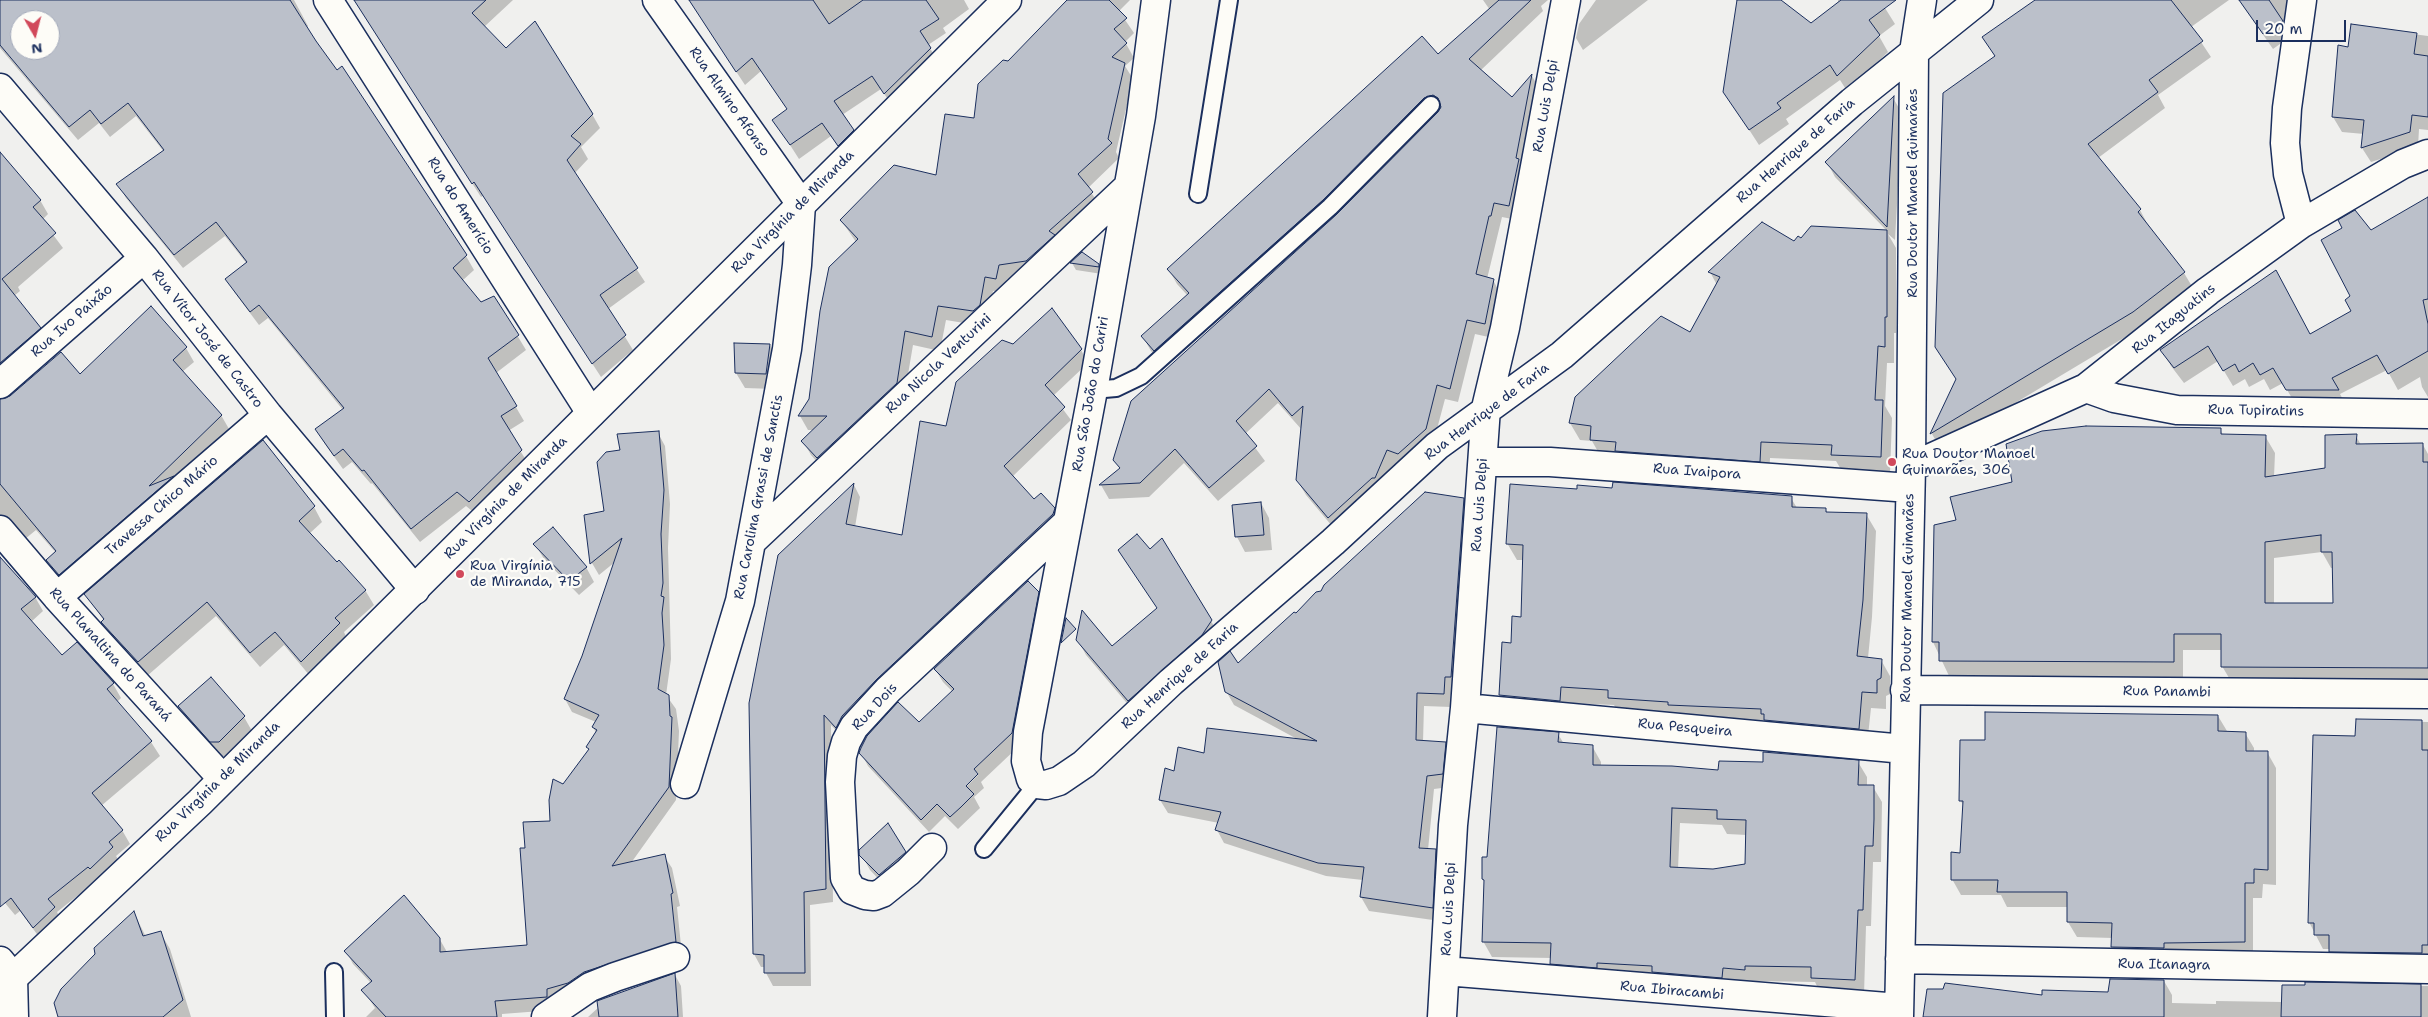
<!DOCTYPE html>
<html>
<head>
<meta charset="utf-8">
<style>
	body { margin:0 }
	#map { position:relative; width:2428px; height:1017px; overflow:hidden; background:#f0f0ee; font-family:"Shantell Sans",sans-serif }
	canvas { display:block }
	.north { position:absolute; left:10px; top:10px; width:50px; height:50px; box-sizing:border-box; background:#fdfcf7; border:1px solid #a3aaba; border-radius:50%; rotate:172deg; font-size:14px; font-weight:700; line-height:20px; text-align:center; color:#1b2f5e }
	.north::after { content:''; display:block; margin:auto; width:18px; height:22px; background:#d1495b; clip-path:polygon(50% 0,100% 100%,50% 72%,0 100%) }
	.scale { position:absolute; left:2256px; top:20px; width:90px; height:22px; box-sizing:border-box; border:2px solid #1b2f5e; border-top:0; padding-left:6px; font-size:15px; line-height:18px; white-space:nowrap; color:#1b2f5e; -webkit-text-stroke:4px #fdfcf7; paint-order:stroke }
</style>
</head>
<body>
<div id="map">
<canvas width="2428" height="1017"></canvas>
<div class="north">N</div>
<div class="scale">20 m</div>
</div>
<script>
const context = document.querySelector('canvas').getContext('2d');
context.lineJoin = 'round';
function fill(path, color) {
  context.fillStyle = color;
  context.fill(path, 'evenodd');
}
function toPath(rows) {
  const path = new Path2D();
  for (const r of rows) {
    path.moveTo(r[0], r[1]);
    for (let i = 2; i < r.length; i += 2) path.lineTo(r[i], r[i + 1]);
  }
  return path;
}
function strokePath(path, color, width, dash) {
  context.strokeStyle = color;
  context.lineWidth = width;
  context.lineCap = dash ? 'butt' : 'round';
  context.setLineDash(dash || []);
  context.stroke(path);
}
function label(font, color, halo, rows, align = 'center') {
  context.font = font + ' "Shantell Sans",sans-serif';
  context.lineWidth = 4.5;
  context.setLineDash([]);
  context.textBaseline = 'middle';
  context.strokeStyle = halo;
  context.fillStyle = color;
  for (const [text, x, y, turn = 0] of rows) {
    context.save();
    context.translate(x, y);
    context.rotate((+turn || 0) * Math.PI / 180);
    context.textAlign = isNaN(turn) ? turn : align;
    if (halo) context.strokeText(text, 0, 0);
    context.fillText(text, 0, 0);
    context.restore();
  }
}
const shadow = toPath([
	[0,0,294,0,308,26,306,28,466,256,474,270,462,281,480,304,494,297,526,350,496,373,524,421,508,431,529,465,477,515,466,506,420,542,372,483,371,484,352,462,343,469,325,444,317,430,343,410,268,318,259,325,235,293,226,279,247,264,225,236,183,268,126,198,118,184,164,152,136,116,110,137,99,123,78,140,0,48],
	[20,20,50,20,50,50,20,50],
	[354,0,513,0,484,27,506,50,592,114,600,128,581,147,588,159,574,174,645,282,608,309,633,350,601,377,483,196,481,197],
	[689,0,964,0,969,9,943,28,946,33,928,45,939,63,893,107,881,89,842,115,861,145,847,159,831,136,799,159,774,120,788,110,761,71,745,85],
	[1069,0,1130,0,1119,11,1134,33,1125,42,1134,58,1125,66,1133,79,1116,152,1119,158,1088,188,1101,207,1035,276,1007,279,1004,293,993,291,988,320,982,326,946,320,940,351,913,345,904,398,826,472,811,455,803,441,814,430,808,430,800,416,810,400,856,242,841,220,937,177,1009,63],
	[1483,0,1548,0,1541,6,1543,11,1480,71,1512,98,1532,76,1540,90,1517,220,1502,217,1487,279,1493,280,1501,295,1493,338,1475,334,1458,402,1445,399,1433,444,1407,468,1395,464,1383,492,1337,532,1306,495,1297,480,1302,430,1278,403,1245,434,1265,461,1218,501,1184,463,1149,497,1109,499,1101,485,1120,469,1114,459,1338,215,1441,110,1432,112,1163,364,1151,351,1143,337,1188,296,1177,284,1169,270,1438,56,1490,10],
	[1596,0,1648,0,1583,50,1576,38,1579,24],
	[1739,0,1779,0,1811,25,1838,4,1838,0,1880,0,1895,24,1879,36,1888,52,1847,91,1840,80,1786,119,1789,124,1759,145,1724,91],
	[2037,0,2229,0,2191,27,2211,57,2158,95,2165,108,2098,158,2140,210,2148,225,2147,226,2184,273,2193,288,2142,327,1940,448,1932,434,1957,380,1996,58,1984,37],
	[2239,0,2296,0,2291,36,2273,49],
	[2352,26,2428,36,2428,130,2419,129,2418,147,2371,162,2362,148,2364,134,2342,132,2333,117,2349,49],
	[1893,98,1902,113,1895,240,1888,234,1896,248,1896,333,1894,333,1894,363,1887,363,1885,406,1892,418,1890,474,1842,471,1836,461,1770,458,1769,478,1601,457,1592,441,1580,440,1570,423,1691,334,1717,285,1710,272,1801,240,1887,231,1835,177,1827,162],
	[0,157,40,200,48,214,42,220,63,248,18,287,20,291,14,296,40,328,48,342,0,384],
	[2428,198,2428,397,2422,387,2420,377,2398,390,2387,370,2340,394,2346,405,2296,405,2283,383,2270,390,2264,379,2249,387,2245,379,2233,386,2218,361,2184,383,2171,366,2162,351,2310,336,2353,311,2351,297,2370,232],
	[1072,263,1098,264,1102,274,1076,270],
	[735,345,770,345,778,360,774,389,745,388,736,373],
	[1013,345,1081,350,1088,363,1053,396,1071,420,1012,477,1034,501,1054,509,1061,522,844,739,831,725,833,902,810,905,811,986,773,986,766,973,766,967,761,967,754,954,750,703,854,485,860,497,855,527,903,536,947,428],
	[186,348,194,362,182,372,221,415,229,429,68,588,47,560,56,553,36,530,25,539,0,531,0,400,79,376],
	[2220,429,2223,435,2265,436,2275,453,2274,477,2326,470,2356,436,2361,445,2423,445,2428,454,2428,684,2232,683,2222,666,2222,650,2183,650,2183,678,1950,678,1933,642,1935,526,1957,521],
	[2322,552,2331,568,2334,568,2334,604,2274,604,2274,558],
	[658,433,665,446,670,504,668,548,671,659,666,695,676,709,679,731,676,800,631,863,664,856,672,868,680,906,677,907,682,955,554,1010,502,1014,502,1017,366,1017,375,1008,363,990,371,983,353,964,346,951,439,938,447,952,529,947,526,849,551,822,564,785,589,750,588,747,596,733,593,727,596,722,572,712,565,699,583,656,615,562,599,575,592,563,585,516,605,511,621,452],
	[1578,490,1791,498,1797,508,1825,509,1828,513,1866,514,1876,531,1872,617,1868,658,1881,660,1890,676,1890,694,1886,696,1886,709,1871,708,1867,745,1619,714,1614,705,1570,703,1569,717,1510,711,1500,695,1503,643,1512,644,1522,618,1524,560,1517,560,1507,543],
	[1463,499,1471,512,1458,690,1452,690,1451,707,1424,706,1423,742,1445,744,1453,757,1450,787,1434,789,1428,850,1435,850,1443,864,1440,921,1369,911,1361,897,1363,880,1326,876,1224,843,1217,830,1219,823,1168,813,1160,800,1175,772,1205,754,1299,740,1234,705,1226,691,1237,665,1322,593],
	[1261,503,1269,518,1272,550,1245,552,1237,537,1233,506],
	[314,507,322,522,309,534,337,564,365,590,374,605,344,632,347,639,310,676,284,645,260,667,216,616,147,676,111,637,104,621,86,595],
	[535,544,586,567,594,582,579,595,544,559],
	[0,558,35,597,43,611,31,622,62,657,113,684,121,698,117,702,151,742,160,756,101,806,122,830,130,844,116,856,120,862,57,912,62,922,42,941,20,911,15,915,0,897],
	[1038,593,1045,606,1019,746,981,782,984,788,974,797,980,808,958,829,945,816,929,832,868,766,861,753,919,724,953,692,943,682,935,669],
	[978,772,978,775,962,791,960,789],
	[1158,609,1211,621,1219,635,1137,715,1086,655,1078,640,1112,648],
	[211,679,244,717,252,731,228,756,219,756,187,720,179,706],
	[2218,716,2227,731,2245,733,2254,748,2254,752,2267,752,2276,768,2276,885,2263,884,2262,898,2253,898,2253,957,2122,962,2113,947,2113,938,2077,937,2068,922,2068,907,2007,907,2001,895,1961,895,1952,879,1961,854,1964,806,1960,800,1986,741],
	[2357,720,2428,722,2428,967,2338,965,2330,949,2323,949,2309,922,2356,737],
	[1558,734,1564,744,1592,746,1601,762,1601,766,1720,771,1858,762,1867,777,1867,786,1873,787,1882,802,1881,862,1873,862,1871,926,1866,926,1864,995,1821,994,1815,982,1753,981,1753,985,1560,979,1551,964,1552,958,1492,957,1483,941,1485,884,1483,879,1488,858],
	[1680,823,1722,825,1727,834,1747,835,1746,865,1713,870,1678,869],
	[905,852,914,867,888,889,870,870,861,854],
	[134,913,146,937,160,932,170,949,191,1017,58,1017],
	[675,975,681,986,683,1017,588,1017,610,997],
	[2164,981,2172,995,2172,1003,2216,1004,2216,1001,2283,1002,2306,986,2306,984,2428,986,2428,1017,1924,1017,2043,997,2109,994]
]);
const building = toPath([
	[0,0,290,0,316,41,337,70,342,66,467,255,453,268,481,302,494,296,519,335,488,358,517,406,501,416,522,450,469,502,457,492,411,529,364,470,362,471,343,449,334,456,315,429,344,408,259,305,250,312,225,279,247,262,216,222,174,255,116,184,164,150,128,103,101,124,90,110,69,127,0,45,0,0],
	[20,20,50,20,50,50,20,50,20,20],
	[354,0,486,0,472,13,506,48,535,21,593,114,571,136,581,144,567,160,638,268,600,295,626,335,592,364,474,182,472,184,354,0],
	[689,0,813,0,829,24,863,0,926,0,939,19,920,31,931,48,884,94,872,76,834,101,854,130,838,146,822,123,790,145,772,120,787,109,752,58,736,72,689,0],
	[1067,0,1109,0,1127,18,1114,29,1127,43,1112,57,1125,63,1108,139,1112,143,1078,174,1093,192,1049,231,1055,235,1026,261,999,265,996,279,985,277,980,305,973,311,938,306,932,337,905,331,897,383,817,458,801,441,827,416,798,416,809,399,820,311,829,267,858,239,840,220,894,165,936,175,945,114,974,118,978,84,1003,60,1008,61,1067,0],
	[1499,0,1531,0,1469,59,1512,97,1532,74,1516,158,1519,159,1509,206,1494,203,1491,216,1489,216,1476,274,1494,279,1485,324,1467,320,1450,389,1437,385,1426,429,1398,454,1387,450,1375,478,1372,478,1328,518,1296,480,1303,406,1292,416,1269,389,1236,421,1257,446,1209,488,1175,449,1140,483,1099,485,1120,468,1113,460,1131,401,1337,214,1438,112,1441,107,1438,98,1433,95,1424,98,1323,200,1154,351,1141,336,1189,293,1167,269,1422,36,1438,54,1499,0],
	[1737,0,1781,0,1811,23,1841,0,1896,0,1869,20,1880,35,1837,76,1830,65,1777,103,1781,108,1749,130,1723,92,1737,0],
	[2035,0,2171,0,2203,41,2149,80,2158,92,2088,144,2141,209,2138,212,2185,272,2133,312,1930,434,1956,379,1935,347,1943,93,1995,56,1982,37,2035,0],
	[2239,0,2269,0,2283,21,2263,34,2239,0],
	[2351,24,2417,33,2414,54,2428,56,2428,117,2412,115,2410,132,2361,148,2364,120,2332,117,2338,45,2348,47,2351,24],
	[1894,96,1887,227,1825,162,1894,96],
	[0,152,41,200,33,207,56,233,2,279,41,328,0,363,0,152],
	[2428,197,2428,299,2423,300,2428,324,2428,351,2388,374,2377,355,2332,378,2339,390,2286,390,2273,368,2260,375,2253,363,2239,372,2235,364,2223,371,2208,346,2174,368,2160,350,2276,270,2310,334,2351,311,2345,300,2350,296,2321,240,2342,228,2338,220,2355,210,2371,230,2428,197],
	[1762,222,1794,241,1798,236,1801,238,1811,226,1887,230,1887,317,1885,317,1885,347,1878,346,1875,400,1883,400,1881,457,1831,455,1832,445,1761,442,1760,462,1615,451,1616,442,1590,440,1591,426,1569,423,1575,397,1661,316,1690,332,1720,277,1708,272,1762,222],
	[1082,252,1099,264,1099,267,1070,263,1082,252],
	[151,306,187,347,173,360,222,415,149,486,174,476,59,575,46,560,56,551,0,484,0,399,10,396,61,352,80,374,151,306],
	[1052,308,1082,349,1045,385,1065,407,1004,466,1034,499,1041,493,1055,508,1053,514,877,679,842,716,836,728,824,715,826,889,804,892,805,973,764,973,764,955,753,954,749,703,778,555,854,483,846,524,902,535,920,421,946,426,956,382,1002,340,1013,344,1052,308],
	[734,343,770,344,766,374,735,373,734,343],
	[2086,426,2221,428,2221,434,2266,435,2265,477,2325,468,2325,435,2357,434,2356,444,2423,443,2423,462,2428,462,2428,668,2221,667,2221,634,2174,634,2174,662,1939,661,1939,642,1932,642,1934,525,1956,520,1950,497,2012,482,2006,444,2042,431,2086,426],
	[2321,535,2321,552,2332,552,2333,603,2265,603,2265,542,2321,535],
	[659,431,664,490,661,534,663,583,661,596,664,597,662,613,664,645,658,689,669,695,670,716,672,717,669,787,612,866,665,854,673,893,671,894,676,942,584,972,568,983,547,989,547,997,495,1001,497,1017,386,1017,361,990,372,981,344,951,404,895,440,938,440,952,527,945,520,848,525,848,523,822,550,821,549,800,553,779,563,784,589,749,586,747,597,730,592,727,599,715,564,699,582,656,622,538,590,564,584,515,604,511,597,462,606,452,620,450,617,434,659,431],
	[263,440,315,506,299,521,337,562,339,560,366,590,335,618,340,623,301,662,275,632,250,653,207,602,138,662,101,622,104,619,84,594,263,440],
	[1613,482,1792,496,1792,507,1826,508,1826,512,1867,513,1863,600,1857,656,1882,659,1881,678,1877,680,1877,693,1862,692,1859,729,1764,720,1764,714,1761,714,1761,709,1668,705,1668,702,1608,698,1608,690,1561,687,1560,701,1499,695,1502,642,1511,643,1512,616,1521,617,1523,545,1506,544,1510,484,1577,489,1577,485,1612,488,1613,482],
	[1425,492,1464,498,1451,677,1445,677,1444,694,1417,693,1416,740,1446,742,1443,774,1427,776,1419,848,1436,849,1433,908,1360,897,1364,867,1318,863,1215,830,1221,812,1159,800,1165,768,1174,771,1178,747,1204,753,1207,728,1317,741,1225,692,1218,662,1230,651,1238,663,1294,612,1296,613,1316,592,1321,591,1324,585,1425,492],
	[1261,502,1264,535,1235,537,1232,505,1261,502],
	[553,527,587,567,569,581,533,544,553,527],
	[1137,534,1150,549,1162,538,1212,620,1202,635,1128,701,1076,640,1082,610,1112,646,1157,608,1118,550,1137,534],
	[0,557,36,597,21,609,62,655,77,642,114,683,107,689,152,741,92,793,123,830,109,842,113,847,90,869,88,867,48,899,55,907,33,928,11,898,0,907,0,557],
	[1028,581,1039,592,1012,733,974,769,978,774,966,786,974,794,961,807,950,817,937,804,921,820,859,753,861,748,867,736,898,702,919,722,954,689,934,669,1028,581],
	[1066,618,1076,629,1061,643,1066,618],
	[211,677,245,716,219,742,210,742,178,706,211,677],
	[1985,712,2218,715,2218,731,2246,732,2246,751,2268,751,2268,870,2254,869,2254,883,2245,883,2245,942,2164,943,2164,948,2111,947,2112,923,2067,922,2067,892,1997,892,1998,880,1951,880,1951,852,1960,853,1963,801,1959,801,1960,740,1985,740,1985,712],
	[2356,719,2422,720,2422,750,2428,750,2428,945,2422,945,2422,953,2329,952,2329,935,2314,935,2314,923,2308,923,2313,735,2355,736,2356,719],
	[1497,727,1559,732,1558,742,1593,745,1593,765,1672,766,1718,770,1719,761,1763,762,1763,752,1859,760,1858,785,1874,785,1874,819,1873,846,1865,846,1863,910,1858,910,1855,980,1811,978,1811,967,1745,966,1745,970,1723,968,1722,978,1652,972,1652,966,1597,963,1597,968,1550,964,1551,943,1482,942,1484,880,1482,879,1482,857,1487,857,1497,727],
	[1672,808,1717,810,1717,819,1746,820,1745,864,1713,869,1670,867,1672,808],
	[888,823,906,852,879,875,859,855,859,850,888,823],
	[134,911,143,936,161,931,183,1000,163,1017,58,1017,54,1003,61,989,95,954,94,948,134,911],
	[675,973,678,1017,599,1017,597,1001,675,973],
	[2110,979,2164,980,2164,1017,1923,1017,1927,989,1943,989,1945,983,2042,995,2042,990,2108,992,2110,979],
	[2305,982,2421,984,2421,1017,2281,1017,2282,985,2305,985,2305,982]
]);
const lane = toPath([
	[1198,194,1229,0],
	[1093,390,1116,388,1141,376,1330,207,1431,105],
	[984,849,1037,784],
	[334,972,335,1017]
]);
const street = toPath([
	[328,0,591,413],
	[657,0,801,204,797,265,787,349,740,601,685,784],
	[1156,0,1141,116,1093,390,1028,732,1026,761,1031,779,1037,784,1046,785,1059,781,1084,764,1171,682,1333,542,1437,446,1562,355,1852,102,1979,0],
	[0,88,144,258,268,415,415,590],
	[2301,224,2288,174,2285,143,2287,108,2302,0],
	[0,384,144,258],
	[2086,388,2114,398,2177,410,2428,414],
	[1484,462,1550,462,1910,488],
	[1911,467,2086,388,2208,291,2301,224,2403,164,2428,154],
	[0,530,57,597,222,778],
	[752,541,1128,187],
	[57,597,268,415],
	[1905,690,2428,694],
	[1465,708,1904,749],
	[932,848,908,872,882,893,874,896,865,895,852,890,845,878,840,782,842,756,846,742,854,727,888,690,1067,523],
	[1900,959,2428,969],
	[0,961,13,977,14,1017],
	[1445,971,1899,1008],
	[546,1017,590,987,615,977,675,957],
	[1442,1017,1453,825,1465,708,1486,408,1505,328,1566,0],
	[1899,1017,1911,467,1914,52,1922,0]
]);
const secondary = toPath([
	[0,990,200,802,1007,0]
]);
const markers = [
	[1892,462,5,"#d1495b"],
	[460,574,5,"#d1495b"]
];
const streetNames = [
	["Rua Almino Afonso",729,102,55],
	["Rua Luis Delpi",1546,106,-80],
	["Rua Henrique de Faria",1796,151,-41],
	["Rua Doutor Manoel Guimarães",1913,193,-90],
	["Rua do Amerício",460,206,58],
	["Rua Virgínia de Miranda",793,212,-45],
	["Rua Itaguatins",2174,319,-39],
	["Rua Ivo Paixão",72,321,-41],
	["Rua Vítor José de Castro",207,339,52],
	["Rua Nicola Venturini",939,364,-43],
	["Rua São João do Cariri",1091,394,-80],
	["Rua Tupiratins",2256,411,1],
	["Rua Henrique de Faria",1487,412,-37],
	["Rua Ivaipora",1697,472,4],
	["Rua Carolina Grassi de Sanctis",759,497,-79],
	["Rua Virgínia de Miranda",506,498,-45],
	["Rua Luis Delpi",1480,505,-86],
	["Travessa Chico Mário",162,506,-41],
	["Rua Doutor Manoel Guimarães",1908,598,-89],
	["Rua Planaltina do Paraná",110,655,48],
	["Rua Henrique de Faria",1180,676,-42],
	["Rua Panambi",2167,692,1],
	["Rua Dois",875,707,-47],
	["Rua Pesqueira",1685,728,5],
	["Rua Virgínia de Miranda",218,782,-44],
	["Rua Luis Delpi",1449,909,-87],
	["Rua Itanagra",2164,965,1],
	["Rua Ibiracambi",1672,991,5]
];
const poiNames = [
	["Rua Doutor Manoel",1902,454],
	["Guimarães, 306",1902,470],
	["Rua Virgínia",470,566],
	["de Miranda, 715",470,582]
];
fill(shadow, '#0003');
fill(building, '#bbc0ca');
strokePath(building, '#1b2f5e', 1);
strokePath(lane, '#1b2f5e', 20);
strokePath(street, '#1b2f5e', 31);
strokePath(secondary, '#1b2f5e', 31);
strokePath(lane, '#fdfcf7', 16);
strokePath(street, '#fdfcf7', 28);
strokePath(secondary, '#fdfcf7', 28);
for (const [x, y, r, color] of markers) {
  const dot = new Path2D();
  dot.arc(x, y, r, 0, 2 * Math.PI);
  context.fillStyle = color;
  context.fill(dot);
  strokePath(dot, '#fdfcf7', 2);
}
label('14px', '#1b2f5e', '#fdfcf7', streetNames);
label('14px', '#1b2f5e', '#fdfcf7', poiNames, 'left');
</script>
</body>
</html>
